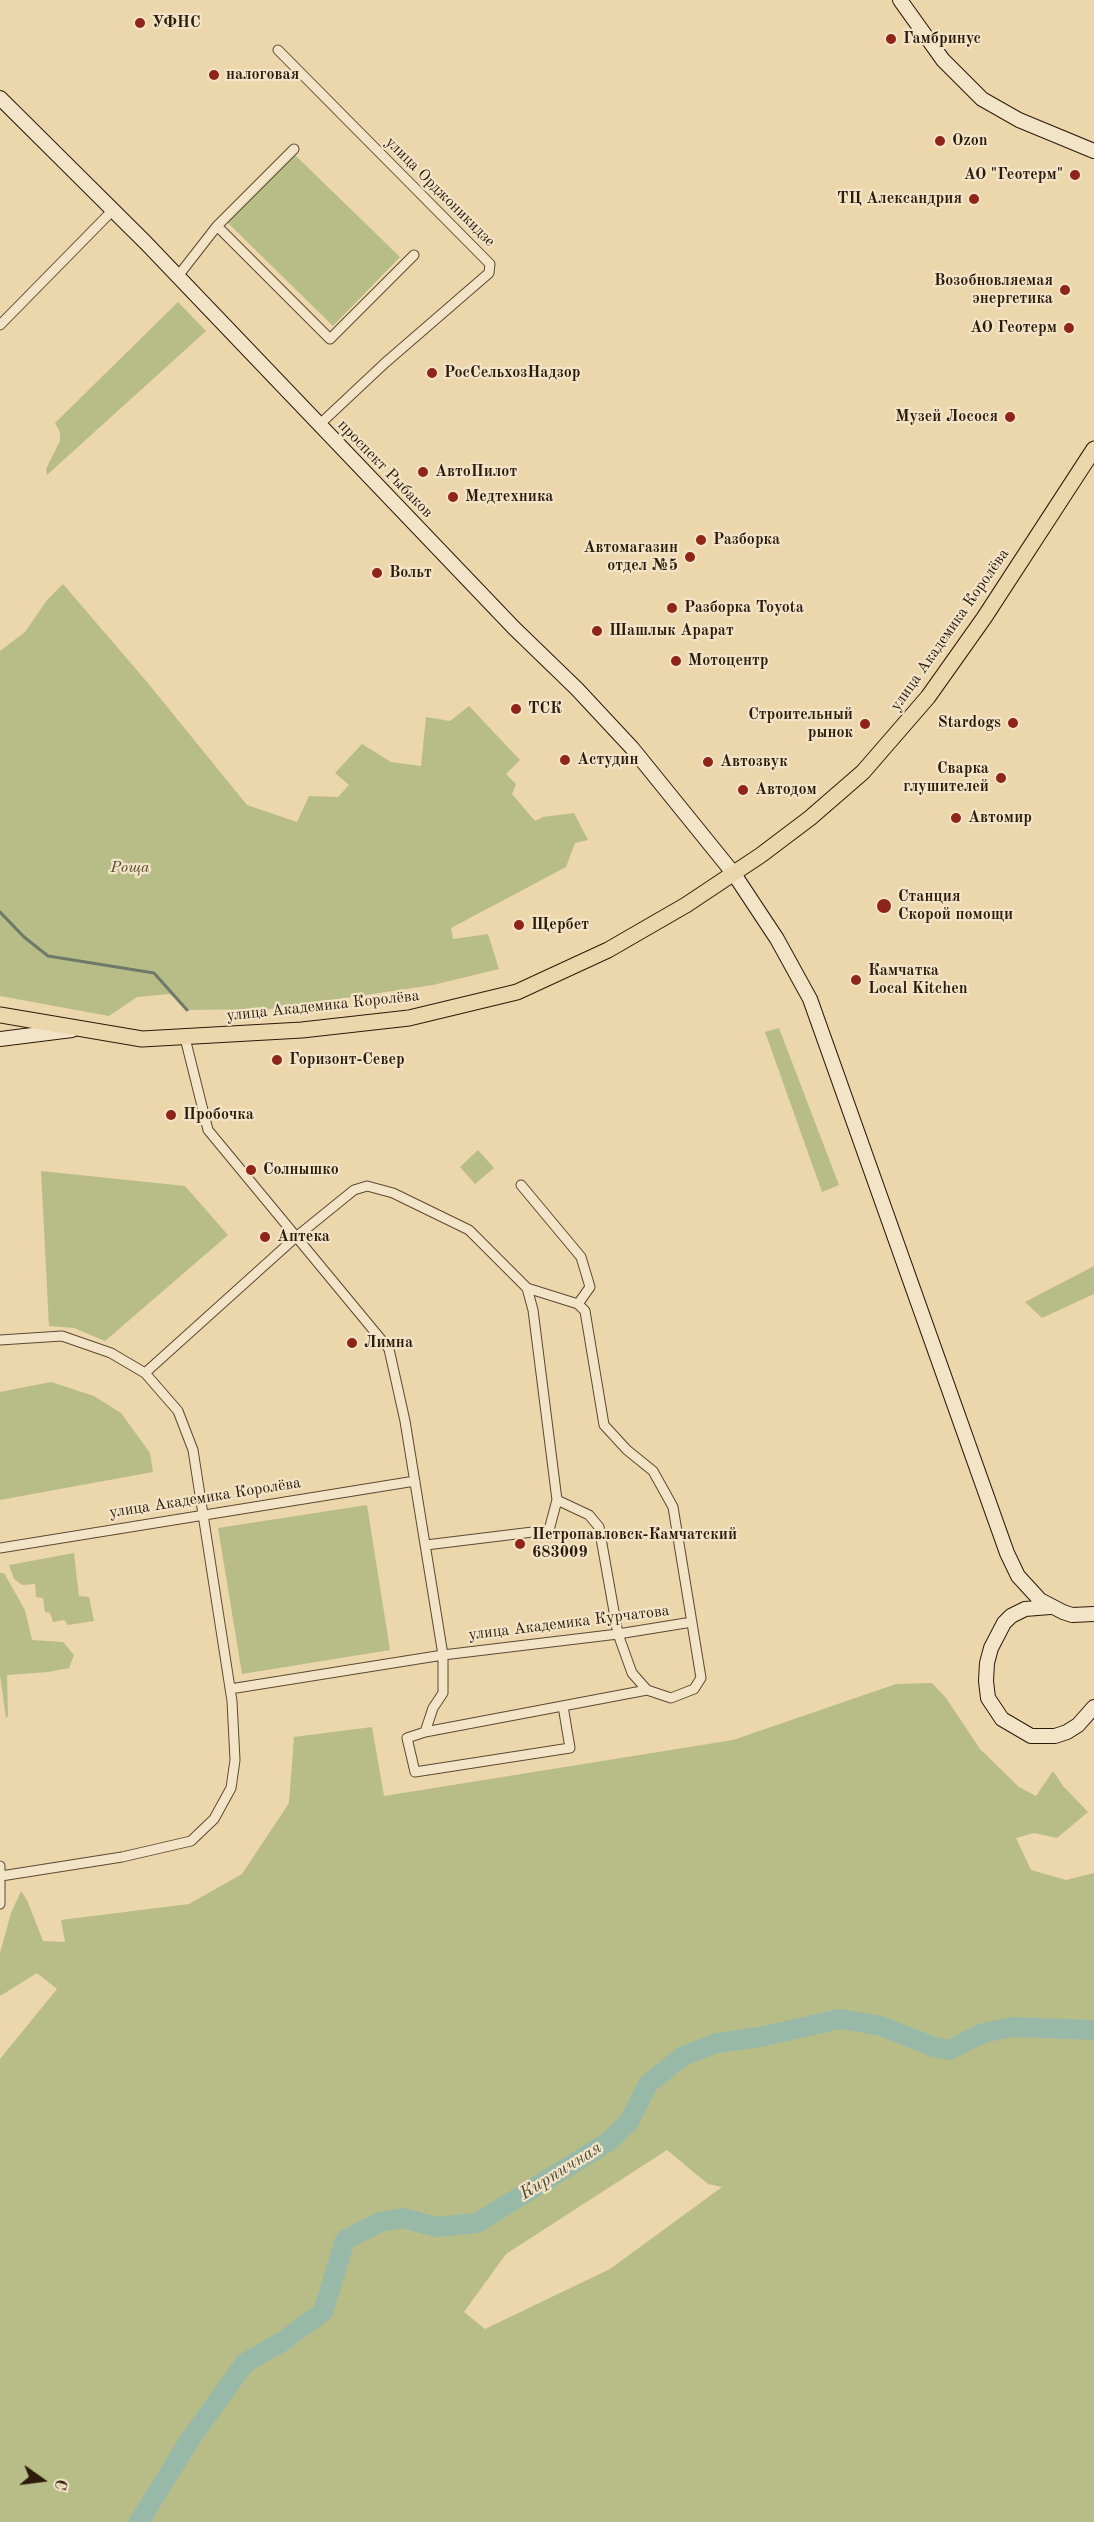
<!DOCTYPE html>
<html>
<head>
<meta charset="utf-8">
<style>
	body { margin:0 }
	#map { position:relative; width:1094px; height:2522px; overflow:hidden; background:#ecd6ab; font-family:"Old Standard TT",serif }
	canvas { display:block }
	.north { position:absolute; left:12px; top:2450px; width:60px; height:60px; -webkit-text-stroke:4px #f3e4c8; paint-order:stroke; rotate:104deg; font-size:16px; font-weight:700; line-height:24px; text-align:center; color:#2c1a0a }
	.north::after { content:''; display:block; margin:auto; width:21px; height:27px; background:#2c1a0a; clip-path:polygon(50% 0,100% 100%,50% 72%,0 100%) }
</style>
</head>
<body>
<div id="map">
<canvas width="1094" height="2522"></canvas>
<div class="north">С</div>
</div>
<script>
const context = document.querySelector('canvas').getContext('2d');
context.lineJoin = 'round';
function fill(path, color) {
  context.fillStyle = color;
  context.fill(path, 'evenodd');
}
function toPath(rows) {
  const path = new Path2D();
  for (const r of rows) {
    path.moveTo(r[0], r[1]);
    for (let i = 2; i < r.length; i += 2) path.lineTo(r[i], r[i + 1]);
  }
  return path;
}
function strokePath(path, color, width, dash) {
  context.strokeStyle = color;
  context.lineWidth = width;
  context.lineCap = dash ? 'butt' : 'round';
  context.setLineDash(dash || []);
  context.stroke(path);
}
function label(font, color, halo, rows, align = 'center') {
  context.font = font + ' "Old Standard TT",serif';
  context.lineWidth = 4.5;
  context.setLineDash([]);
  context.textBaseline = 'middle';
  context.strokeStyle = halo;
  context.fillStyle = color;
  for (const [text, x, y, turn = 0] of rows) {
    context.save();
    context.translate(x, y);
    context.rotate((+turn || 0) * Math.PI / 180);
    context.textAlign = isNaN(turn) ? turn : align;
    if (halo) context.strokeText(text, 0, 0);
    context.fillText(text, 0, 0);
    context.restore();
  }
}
const green = toPath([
	[294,154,400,257,333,326,227,222],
	[178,302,206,331,47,475,46,469,60,441,60,432,55,423],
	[63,584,147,682,247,805,297,822,309,796,338,797,349,785,335,773,362,744,391,762,421,766,426,717,450,721,469,706,520,760,506,774,516,784,512,794,535,821,543,817,574,813,588,840,575,843,566,867,451,928,453,939,488,934,499,969,433,985,270,1009,187,1010,170,994,137,997,109,1016,0,996,0,651,25,632,47,600],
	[779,1028,839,1185,822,1192,765,1032],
	[478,1150,494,1168,475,1184,460,1167],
	[41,1171,185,1186,228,1235,105,1341,74,1328,49,1326],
	[1094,1266,1094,1294,1042,1318,1025,1302],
	[51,1382,94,1396,121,1413,150,1453,153,1472,0,1500,0,1392],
	[367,1505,390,1650,242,1674,218,1528],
	[74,1553,79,1596,89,1597,94,1621,68,1625,64,1620,53,1622,50,1613,45,1612,43,1598,36,1597,35,1584,22,1585,14,1579,9,1565],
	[0,1573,4,1573,25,1610,32,1640,63,1642,74,1655,69,1668,48,1672,7,1675,8,1716,6,1718,0,1675],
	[932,1683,946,1698,980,1749,1019,1787,1036,1796,1053,1771,1063,1786,1088,1812,1057,1838,1034,1833,1016,1838,1031,1870,1066,1880,1094,1873,1094,2522,0,2522,0,2059,57,1989,37,1973,0,1996,0,1953,11,1913,21,1891,27,1900,43,1941,65,1942,61,1920,189,1904,242,1874,289,1803,294,1737,372,1727,384,1796,733,1740,896,1684],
	[667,2150,708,2184,722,2187,610,2269,485,2329,464,2312,506,2254]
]);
const stream = toPath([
	[0,912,24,937,48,956,154,973,187,1010]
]);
const river = toPath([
	[139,2522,191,2438,245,2363,283,2341,323,2312,345,2240,380,2222,403,2218,436,2227,477,2223,608,2142,629,2122,648,2084,683,2056,717,2043,760,2037,840,2019,881,2026,934,2047,949,2050,983,2033,1013,2027,1094,2030]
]);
const street = toPath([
	[278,50,490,264,489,273,385,363,320,424],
	[217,226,294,149],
	[178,276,217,226,330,339,414,255],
	[0,325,113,210],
	[185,1038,208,1130,389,1349,405,1421,443,1655,443,1693,433,1708,425,1732,647,1690],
	[521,1185,581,1257,590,1287,578,1304],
	[527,1288,578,1304,585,1311,604,1425,627,1450,653,1471,673,1507,701,1678,694,1689,671,1698,647,1690,632,1673,618,1634,599,1527,589,1515,557,1500],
	[0,1340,62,1336,111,1353,145,1373,178,1411,193,1450,232,1701,235,1760,231,1788,214,1819,191,1841,122,1857,1,1876],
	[145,1373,296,1237,354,1190,367,1186,393,1193,469,1230,527,1288,533,1310,557,1500,549,1530,426,1545],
	[0,1548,415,1481],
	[230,1689,443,1655,618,1634,692,1622],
	[425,1732,407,1738,415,1772,570,1748,563,1706],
	[0,1866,0,1904]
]);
const secondary = toPath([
	[900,0,943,60,982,99,1019,120,1094,151],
	[0,98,146,243,514,628,577,689,632,748,734,874,777,939,810,999,1007,1553,1018,1576,1040,1600,1063,1612,1072,1615,1094,1614],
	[0,1039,72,1030],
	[1050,1607,1025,1609,1011,1616,1004,1623,991,1648,987,1663,986,1681,988,1698,1002,1719,1031,1736,1055,1736,1067,1732,1078,1725,1094,1707]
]);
const primary = toPath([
	[0,1015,142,1039,302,1030,409,1018,517,992,608,950,686,905,761,855,810,818,863,772,928,697,984,618,1094,449]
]);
const markers = [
	[140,23,6,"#8f2418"],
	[891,39,6,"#8f2418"],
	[214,75,6,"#8f2418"],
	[940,141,6,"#8f2418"],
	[1075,175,6,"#8f2418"],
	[974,199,6,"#8f2418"],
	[1065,290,6,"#8f2418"],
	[1069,328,6,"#8f2418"],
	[432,373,6,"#8f2418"],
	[1010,417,6,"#8f2418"],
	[423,472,6,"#8f2418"],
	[453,497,6,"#8f2418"],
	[701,540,6,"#8f2418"],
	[690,557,6,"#8f2418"],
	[377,573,6,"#8f2418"],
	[672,608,6,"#8f2418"],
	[597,631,6,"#8f2418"],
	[676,661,6,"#8f2418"],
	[516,709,6,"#8f2418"],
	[1013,723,6,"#8f2418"],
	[865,724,6,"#8f2418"],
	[565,760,6,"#8f2418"],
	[708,762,6,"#8f2418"],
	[1001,778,6,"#8f2418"],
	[743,790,6,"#8f2418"],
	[956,818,6,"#8f2418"],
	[884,906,8,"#8f2418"],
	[519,925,6,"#8f2418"],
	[856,980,6,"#8f2418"],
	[277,1060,6,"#8f2418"],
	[171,1115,6,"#8f2418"],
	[251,1170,6,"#8f2418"],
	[265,1237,6,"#8f2418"],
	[352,1343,6,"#8f2418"],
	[520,1544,6,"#8f2418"]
];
const poiNames = [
	["УФНС",152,23],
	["Гамбринус",903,39],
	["налоговая",226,75],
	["Ozon",952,141],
	["АО \"Геотерм\"",1063,175,"right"],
	["ТЦ Александрия",962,199,"right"],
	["Возобновляемая",1053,281,"right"],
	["энергетика",1053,299,"right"],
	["АО Геотерм",1057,328,"right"],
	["РосСельхозНадзор",444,373],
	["Музей Лосося",998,417,"right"],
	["АвтоПилот",435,472],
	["Медтехника",465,497],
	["Разборка",713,540],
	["Автомагазин",678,548,"right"],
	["отдел №5",678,566,"right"],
	["Вольт",389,573],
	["Разборка Toyota",684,608],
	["Шашлык Арарат",609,631],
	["Мотоцентр",688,661],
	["ТСК",528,709],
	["Строительный",853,715,"right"],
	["рынок",853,733,"right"],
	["Stardogs",1001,723,"right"],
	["Астудин",577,760],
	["Автозвук",720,762],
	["Сварка",989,769,"right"],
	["глушителей",989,787,"right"],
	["Автодом",755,790],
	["Автомир",968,818],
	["Станция",898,897],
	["Скорой помощи",898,915],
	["Щербет",531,925],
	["Камчатка",868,971],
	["Local Kitchen",868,989],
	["Горизонт-Север",289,1060],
	["Пробочка",183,1115],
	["Солнышко",263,1170],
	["Аптека",277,1237],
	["Лимна",364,1343],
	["Петропавловск-Камчатский",532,1535],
	["683009",532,1553]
];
const streetNames = [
	["улица Орджоникидзе",440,192,45],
	["проспект Рыбаков",385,469,46],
	["улица Академика Королёва",950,630,-55],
	["улица Академика Королёва",323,1006,-6],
	["улица Академика Королёва",205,1498,-9],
	["улица Академика Курчатова",569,1623,-7]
];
const parkNames = [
	["Роща",130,868]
];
const waterNames = [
	["Кирпичная",561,2171,-32]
];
fill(green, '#b8bd88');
strokePath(stream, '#6d7969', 3);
strokePath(river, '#99b9a8', 20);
strokePath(street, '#5c4932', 11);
strokePath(secondary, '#2c1a0a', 16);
strokePath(primary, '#2c1a0a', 17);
strokePath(street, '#f3e4c8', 9);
strokePath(secondary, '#f3e4c8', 14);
strokePath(primary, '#ecd6ab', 15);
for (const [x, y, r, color] of markers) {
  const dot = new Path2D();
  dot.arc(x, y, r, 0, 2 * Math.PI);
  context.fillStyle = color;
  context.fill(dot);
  strokePath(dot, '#f3e4c8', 2);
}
label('bold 16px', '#2c1a0a', '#f3e4c8', poiNames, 'left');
label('16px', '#2c1a0a', '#f3e4c8', streetNames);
label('italic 16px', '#564b30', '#f3e4c8', parkNames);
label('italic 18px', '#4d4a39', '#f3e4c8', waterNames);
</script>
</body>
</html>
